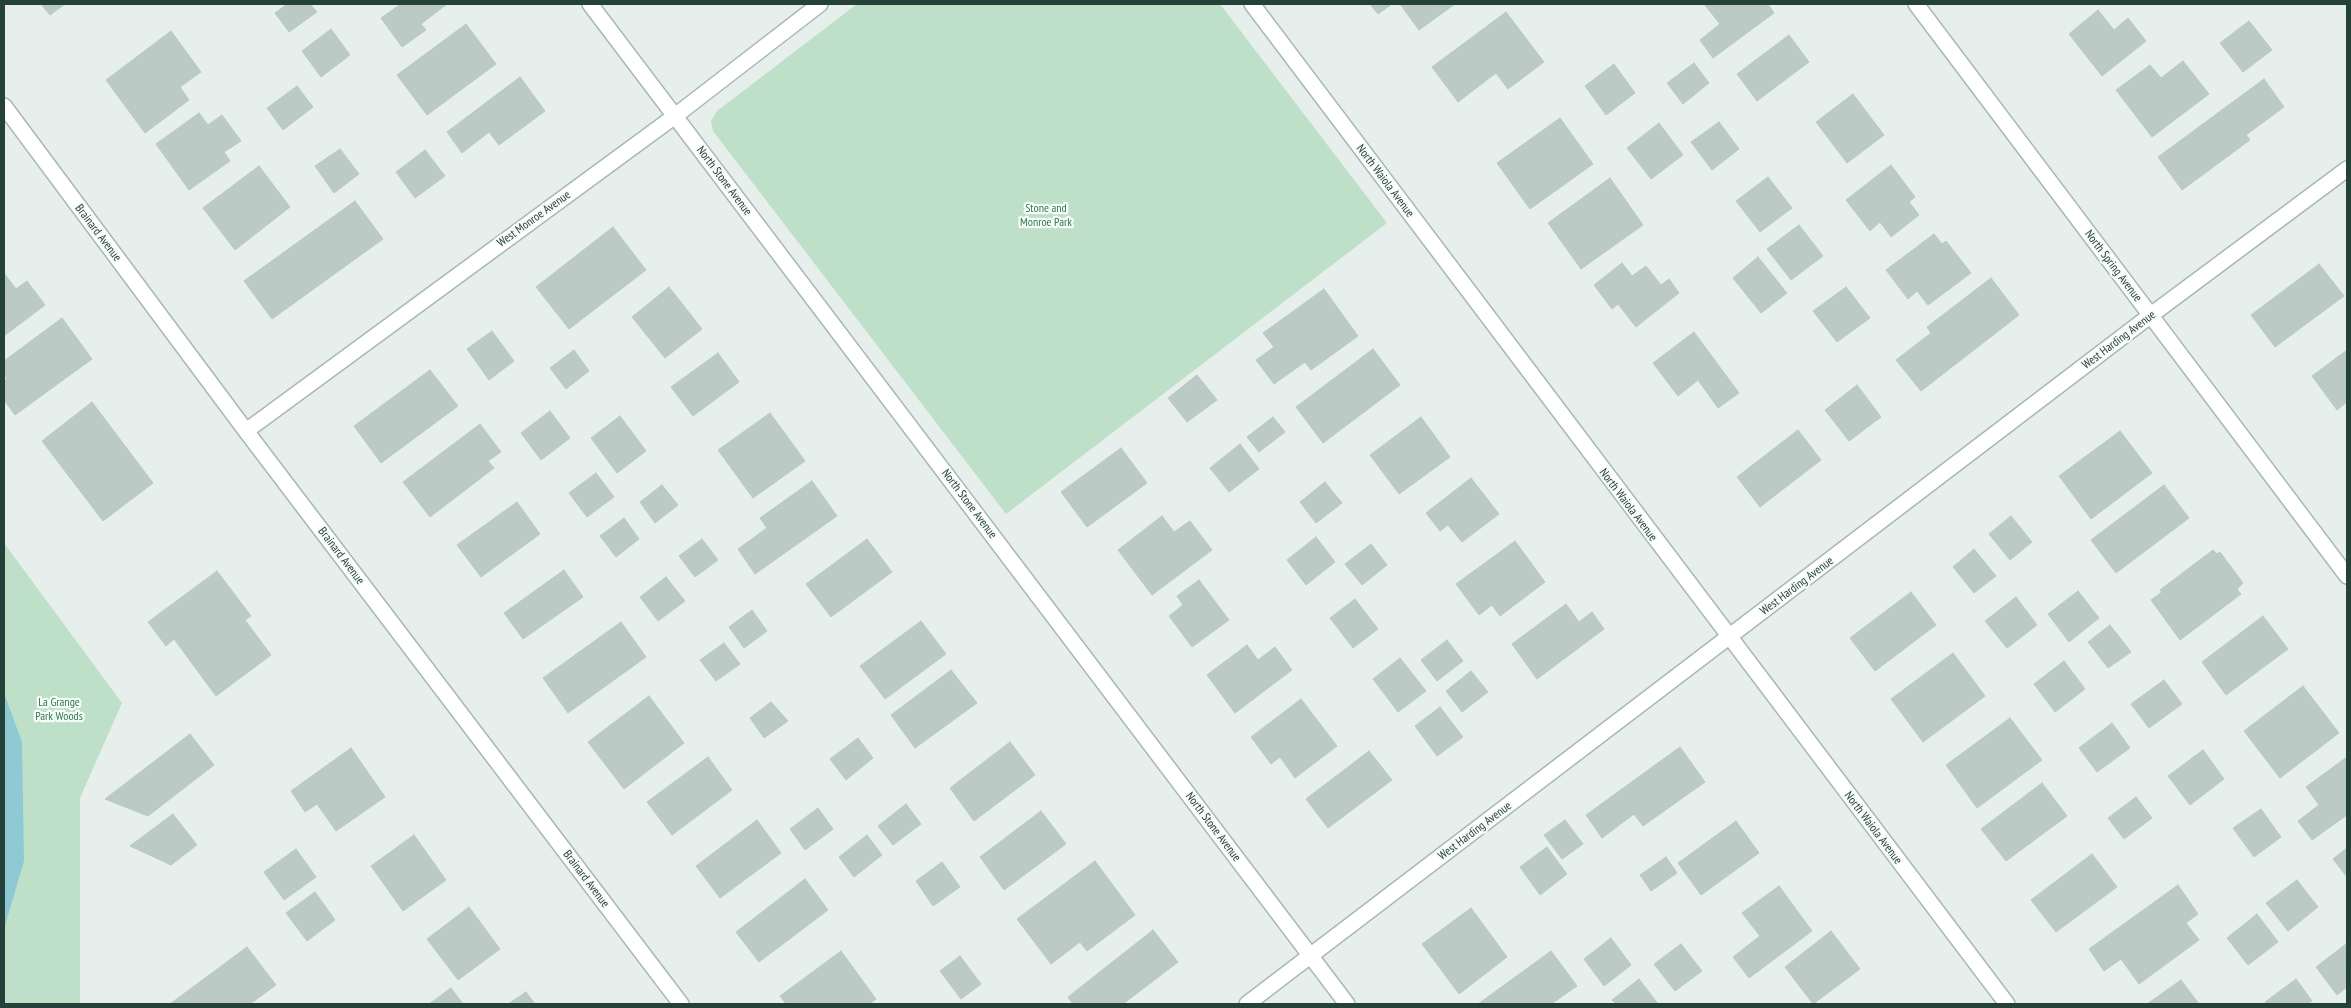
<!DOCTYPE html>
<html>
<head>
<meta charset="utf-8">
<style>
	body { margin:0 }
	#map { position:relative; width:2351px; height:1008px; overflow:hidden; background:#e6efeb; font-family:"PT Sans Narrow",sans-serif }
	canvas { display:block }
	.frame { position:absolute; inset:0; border:5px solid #24423a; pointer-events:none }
</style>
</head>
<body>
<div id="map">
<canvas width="2351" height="1008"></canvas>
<div class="frame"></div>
</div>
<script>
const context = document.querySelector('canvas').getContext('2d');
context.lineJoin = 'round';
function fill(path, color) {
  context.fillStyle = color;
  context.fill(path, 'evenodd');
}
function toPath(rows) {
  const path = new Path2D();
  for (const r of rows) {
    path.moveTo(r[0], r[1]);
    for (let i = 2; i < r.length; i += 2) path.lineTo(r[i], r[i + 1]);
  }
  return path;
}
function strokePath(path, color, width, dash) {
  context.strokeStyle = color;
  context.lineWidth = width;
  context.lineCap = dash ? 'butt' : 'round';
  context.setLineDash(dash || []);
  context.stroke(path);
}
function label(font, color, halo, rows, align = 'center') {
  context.font = font + ' "PT Sans Narrow",sans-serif';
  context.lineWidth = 4.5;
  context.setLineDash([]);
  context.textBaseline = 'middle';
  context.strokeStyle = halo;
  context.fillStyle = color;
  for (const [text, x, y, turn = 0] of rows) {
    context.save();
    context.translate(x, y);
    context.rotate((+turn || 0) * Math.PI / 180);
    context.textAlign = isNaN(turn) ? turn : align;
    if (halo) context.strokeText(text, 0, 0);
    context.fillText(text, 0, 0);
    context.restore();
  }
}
const green = toPath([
	[857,4,1220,4,1387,223,1006,514,713,131,711,121,717,111],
	[4,543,122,703,80,798,80,1004,4,1004]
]);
const water = toPath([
	[4,693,22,742,24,861,4,929]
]);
const building = toPath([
	[41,4,65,4,50,15,41,4],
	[287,4,310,4,317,12,289,32,275,13,287,4],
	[401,4,447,4,421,24,426,30,402,47,381,18,401,4],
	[1370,4,1392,4,1378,14,1370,4],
	[1400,4,1455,4,1419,30,1400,4],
	[1704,4,1768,4,1774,13,1713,58,1700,40,1720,24,1704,4],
	[2098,10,2114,30,2128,18,2146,41,2102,76,2069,34,2098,10],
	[1506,12,1544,62,1508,89,1496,73,1458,102,1432,67,1506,12],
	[2249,21,2272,50,2243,72,2220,43,2249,21],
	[466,24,496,64,427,115,397,75,466,24],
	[331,29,350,55,321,77,302,51,331,29],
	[171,31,201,72,180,87,189,100,145,133,106,80,171,31],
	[1789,35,1809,62,1757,101,1737,74,1789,35],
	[2183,61,2209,94,2152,137,2116,90,2150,65,2161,78,2183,61],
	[1694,63,1709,83,1683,104,1667,83,1694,63],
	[1614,64,1635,93,1606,115,1585,86,1614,64],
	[520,77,545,111,499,145,489,132,462,153,447,132,520,77],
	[2264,79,2284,107,2246,135,2250,140,2182,190,2158,157,2264,79],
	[297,86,313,107,283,130,267,108,297,86],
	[1853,94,1884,135,1847,163,1816,122,1853,94],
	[199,113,208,125,222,115,241,141,224,152,230,161,189,190,156,144,199,113],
	[1560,118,1593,164,1530,209,1497,163,1560,118],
	[1719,122,1739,149,1712,170,1691,142,1719,122],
	[1659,123,1683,155,1651,179,1627,148,1659,123],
	[340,149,359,174,334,193,315,166,340,149],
	[425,150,445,176,415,198,396,172,425,150],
	[1891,165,1915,197,1909,202,1919,215,1891,237,1880,222,1870,231,1846,200,1891,165],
	[259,166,290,207,235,250,203,208,259,166],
	[1768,177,1792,208,1760,232,1736,201,1768,177],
	[1610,178,1643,225,1581,269,1548,223,1610,178],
	[355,201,383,239,272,319,244,281,355,201],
	[1799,225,1823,256,1791,280,1767,249,1799,225],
	[613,227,646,270,569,329,536,287,613,227],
	[1934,234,1942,244,1946,241,1971,273,1928,305,1917,291,1908,299,1886,270,1934,234],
	[1758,257,1787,293,1761,313,1733,278,1758,257],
	[1622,263,1632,276,1646,266,1661,285,1669,279,1679,293,1636,327,1618,304,1612,309,1594,285,1622,263],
	[2319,264,2344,296,2275,347,2251,315,2319,264],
	[4,273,16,289,27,281,45,305,4,336,4,273],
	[1991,278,2019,315,1921,391,1896,360,1931,333,1927,327,1991,278],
	[669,287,702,329,665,358,632,317,669,287],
	[1846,287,1870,318,1837,342,1813,311,1846,287],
	[1324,289,1358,336,1311,370,1305,362,1274,384,1256,360,1274,347,1263,333,1324,289],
	[62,318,92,359,15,415,4,400,4,381,7,379,4,375,4,361,62,318],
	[492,331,514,361,489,380,467,349,492,331],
	[1694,332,1739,393,1718,408,1698,380,1678,396,1653,363,1694,332],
	[1373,349,1400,385,1323,443,1296,407,1373,349],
	[574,350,589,371,566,389,550,368,574,350],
	[2347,350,2347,402,2337,410,2312,376,2347,350],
	[718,353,739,382,693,416,671,387,718,353],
	[430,370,458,406,381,463,354,426,430,370],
	[1197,375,1217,400,1187,422,1168,398,1197,375],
	[1857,385,1881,417,1849,441,1825,410,1857,385],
	[92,402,153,483,103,521,42,441,92,402],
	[550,411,570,438,541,460,521,433,550,411],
	[770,413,805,461,753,498,718,450,770,413],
	[620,416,646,451,617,473,591,438,620,416],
	[1273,417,1285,432,1259,452,1247,437,1273,417],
	[1421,417,1450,457,1399,494,1370,455,1421,417],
	[480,424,501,452,488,461,494,468,430,517,403,482,480,424],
	[1798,430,1821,460,1760,507,1737,477,1798,430],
	[2120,431,2152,473,2091,519,2059,476,2120,431],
	[1240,444,1259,469,1229,492,1210,468,1240,444],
	[1121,448,1147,483,1087,527,1061,492,1121,448],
	[596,473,614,497,587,517,569,493,596,473],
	[1471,478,1499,514,1462,542,1448,525,1440,531,1426,513,1471,478],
	[812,481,837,516,755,574,738,549,767,528,760,518,812,481],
	[1325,482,1342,503,1316,523,1300,502,1325,482],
	[662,485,678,505,655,523,640,502,662,485],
	[2164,485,2189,518,2116,573,2091,540,2164,485],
	[517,502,540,534,481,577,457,545,517,502],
	[1162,516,1174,532,1190,521,1212,550,1152,595,1118,550,1162,516],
	[2011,516,2032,542,2010,560,1989,534,2011,516],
	[624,518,639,539,616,557,600,536,624,518],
	[1316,537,1335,562,1306,585,1287,560,1316,537],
	[702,539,718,560,695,577,679,556,702,539],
	[867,539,892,572,831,617,806,584,867,539],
	[1515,541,1545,582,1500,616,1492,605,1479,615,1456,584,1515,541],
	[1371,544,1387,565,1362,585,1345,564,1371,544],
	[1974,549,1996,576,1974,593,1953,567,1974,549],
	[2213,550,2217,554,2220,552,2243,583,2237,589,2241,594,2180,640,2151,600,2162,592,2160,590,2213,550],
	[564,570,583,597,523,639,504,613,564,570],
	[217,571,251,616,245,620,271,655,216,696,174,639,166,646,148,622,217,571],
	[666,577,685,601,658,621,640,597,666,577],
	[1199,580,1229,620,1192,647,1169,616,1183,605,1177,596,1199,580],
	[2078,591,2099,618,2069,642,2048,614,2078,591],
	[1911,592,1936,625,1875,671,1850,638,1911,592],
	[2016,597,2037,625,2007,648,1985,621,2016,597],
	[1355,599,1378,629,1353,648,1330,618,1355,599],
	[1566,604,1579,622,1592,612,1604,629,1537,679,1512,644,1566,604],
	[752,610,767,631,744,648,729,627,752,610],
	[2263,616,2288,649,2226,695,2202,662,2263,616],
	[921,621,946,654,885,699,860,666,921,621],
	[621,622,646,657,568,713,543,678,621,622],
	[2110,625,2131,652,2108,668,2088,642,2110,625],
	[1447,640,1463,661,1437,681,1421,660,1447,640],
	[724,643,740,664,716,681,700,660,724,643],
	[1247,645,1258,660,1275,647,1292,670,1235,713,1207,675,1247,645],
	[1953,653,1985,696,1923,742,1891,699,1953,653],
	[1400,658,1426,691,1398,712,1373,679,1400,658],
	[2064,661,2085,689,2055,712,2034,684,2064,661],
	[951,670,977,703,915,748,891,715,951,670],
	[1471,671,1488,692,1462,712,1446,691,1471,671],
	[2164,680,2182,704,2149,728,2131,704,2164,680],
	[2303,686,2339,733,2280,778,2244,731,2303,686],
	[649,696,684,743,624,789,588,742,649,696],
	[1301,699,1337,746,1295,778,1280,757,1271,764,1251,737,1301,699],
	[771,702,788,721,764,738,750,718,771,702],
	[1440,707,1463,737,1437,756,1415,726,1440,707],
	[2010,718,2042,760,1977,808,1946,765,2010,718],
	[2112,723,2130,748,2097,772,2079,748,2112,723],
	[190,734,214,765,148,816,105,799,190,734],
	[858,738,873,758,846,780,830,759,858,738],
	[1010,742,1035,775,974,821,950,788,1010,742],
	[1680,747,1705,782,1643,826,1634,814,1602,838,1586,815,1680,747],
	[351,748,385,797,336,831,317,804,305,812,291,791,351,748],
	[2203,750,2224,779,2190,805,2168,776,2203,750],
	[1369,751,1392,780,1328,828,1306,799,1369,751],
	[708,757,732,790,672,835,647,802,708,757],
	[2347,757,2347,815,2312,840,2298,821,2319,805,2306,787,2347,757],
	[2042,783,2067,816,2006,861,1981,829,2042,783],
	[2136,797,2152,818,2124,839,2108,818,2136,797],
	[906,804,921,824,893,845,878,826,906,804],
	[818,808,833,829,805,850,790,829,818,808],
	[2261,809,2281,837,2254,857,2233,828,2261,809],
	[1041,811,1066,844,1004,890,980,857,1041,811],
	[173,814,197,845,171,865,130,846,173,814],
	[757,820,781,853,720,898,696,866,757,820],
	[1565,820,1583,844,1562,859,1544,835,1565,820],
	[1736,821,1759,853,1701,895,1678,863,1736,821],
	[414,835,446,880,403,911,371,866,414,835],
	[867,835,882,855,854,877,839,857,867,835],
	[1547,847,1567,874,1540,895,1520,867,1547,847],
	[2347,848,2347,877,2333,859,2347,848],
	[296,849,316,877,284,900,264,872,296,849],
	[2092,854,2117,887,2056,932,2031,900,2092,854],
	[1666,857,1677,873,1651,891,1640,875,1666,857],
	[1095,861,1135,915,1087,951,1080,942,1051,964,1017,919,1095,861],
	[942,862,960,887,933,906,916,881,942,862],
	[805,879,828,910,759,962,736,932,805,879],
	[2297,880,2318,907,2288,931,2266,903,2297,880],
	[2178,885,2198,914,2186,923,2199,940,2139,984,2121,959,2104,971,2089,949,2178,885],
	[1779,886,1812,931,1749,978,1733,957,1760,936,1742,913,1779,886],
	[315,892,335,920,307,941,286,913,315,892],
	[469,907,500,949,458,980,427,939,469,907],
	[1471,908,1507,957,1459,994,1422,944,1471,908],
	[2257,914,2278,942,2248,965,2227,938,2257,914],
	[1153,930,1178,962,1123,1004,1073,1004,1068,997,1153,930],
	[1831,931,1860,969,1813,1004,1785,967,1831,931],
	[1611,938,1631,965,1604,986,1584,959,1611,938],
	[1681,944,1702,971,1675,991,1654,964,1681,944],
	[2346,944,2347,987,2337,995,2316,967,2346,944],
	[247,947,276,985,250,1004,170,1004,247,947],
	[841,951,876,999,869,1004,786,1004,780,996,841,951],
	[1551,951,1577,986,1551,1004,1478,1004,1551,951],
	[960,956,981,984,961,999,940,971,960,956],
	[1639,979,1658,1004,1616,1004,1612,1000,1639,979],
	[2296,979,2312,1001,2307,1004,2267,1004,2265,1002,2296,979],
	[2181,980,2199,1004,2147,1004,2181,980],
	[451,988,463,1004,429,1004,451,988],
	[526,992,535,1004,508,1004,526,992]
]);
const minor = toPath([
	[590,4,1347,1004],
	[1252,4,2007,1004],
	[1916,4,2347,576],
	[4,106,246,431,681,1004],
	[246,431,675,116,820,4],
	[1247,1004,2151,315,2347,169]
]);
const streetNames = [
	["North Stone Avenue",724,181,53],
	["North Waiola Avenue",1385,181,53],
	["West Monroe Avenue",534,219,-36],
	["Brainard Avenue",98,233,53],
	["North Spring Avenue",2113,266,53],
	["West Harding Avenue",2119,340,-37],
	["North Stone Avenue",969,504,53],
	["North Waiola Avenue",1628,505,53],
	["Brainard Avenue",341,556,53],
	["West Harding Avenue",1797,586,-37],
	["North Stone Avenue",1213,827,53],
	["North Waiola Avenue",1873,828,53],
	["West Harding Avenue",1475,831,-37],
	["Brainard Avenue",586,879,53]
];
const parkNames = [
	["Stone and",1046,209],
	["Monroe Park",1046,223],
	["La Grange",59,703],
	["Park Woods",59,717]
];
fill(green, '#bfe0c8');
fill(water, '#8ec9d4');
fill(building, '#bbcac4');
strokePath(building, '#b8c9c2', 1);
strokePath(minor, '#a8b8b2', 18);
strokePath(minor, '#fff', 15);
label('12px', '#24423a', '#f7fbf9', streetNames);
label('12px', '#2d7a4b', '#f7fbf9', parkNames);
</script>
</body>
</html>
